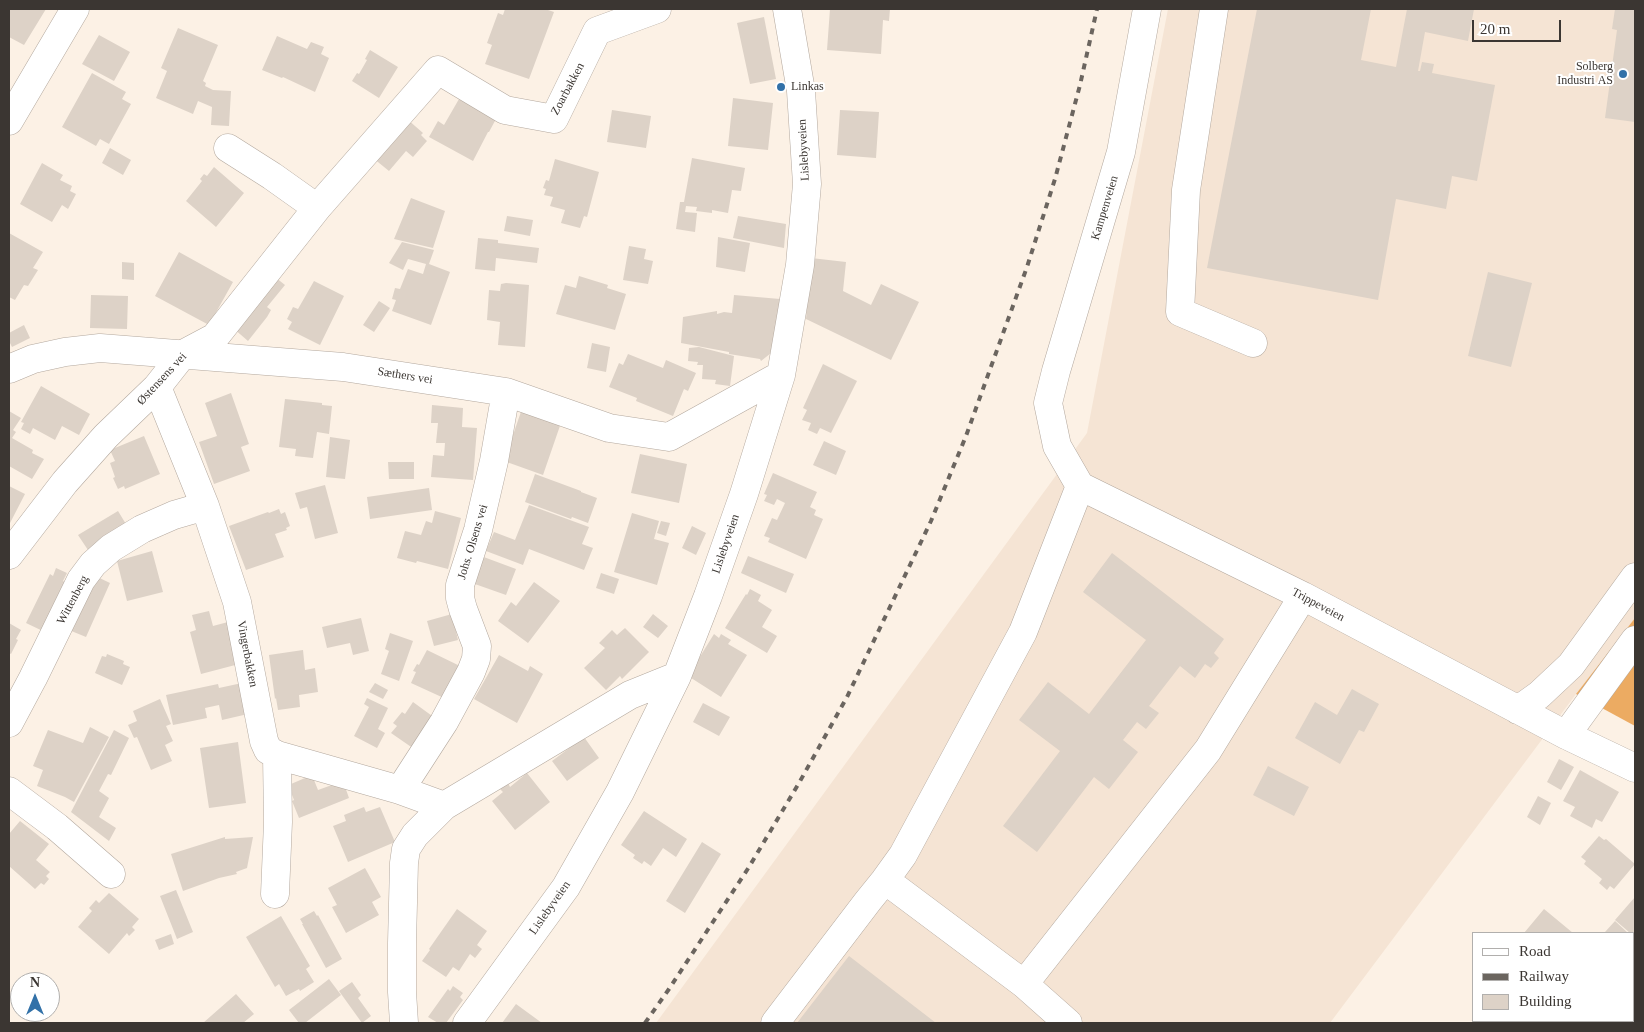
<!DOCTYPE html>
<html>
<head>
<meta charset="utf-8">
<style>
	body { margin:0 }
	#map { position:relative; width:1644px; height:1032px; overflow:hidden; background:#fcf1e5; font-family:Georgia,serif }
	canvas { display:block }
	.frame { position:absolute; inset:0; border:10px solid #3b3632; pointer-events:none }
	.legend { position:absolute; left:1472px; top:932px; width:162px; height:90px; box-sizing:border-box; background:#fff; border:1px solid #b1afad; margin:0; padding:6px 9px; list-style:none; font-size:15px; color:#3b3632 }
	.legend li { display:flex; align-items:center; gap:10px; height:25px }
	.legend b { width:25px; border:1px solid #b1afad }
	.north { position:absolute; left:10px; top:972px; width:50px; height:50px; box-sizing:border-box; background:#fff; border:1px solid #b1afad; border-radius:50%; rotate:0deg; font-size:14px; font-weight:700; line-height:20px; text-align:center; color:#3b3632 }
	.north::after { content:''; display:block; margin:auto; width:18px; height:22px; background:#3271a8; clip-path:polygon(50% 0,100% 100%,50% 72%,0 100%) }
	.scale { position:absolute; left:1472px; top:20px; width:89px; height:22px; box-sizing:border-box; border:2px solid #3b3632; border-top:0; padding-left:6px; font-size:15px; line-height:18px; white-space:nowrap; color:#3b3632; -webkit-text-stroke:4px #fff; paint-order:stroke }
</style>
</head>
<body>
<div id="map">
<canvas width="1644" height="1032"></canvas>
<div class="frame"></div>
<ul class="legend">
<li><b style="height:6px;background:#fff"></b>Road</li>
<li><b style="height:6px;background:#6b655f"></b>Railway</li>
<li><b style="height:14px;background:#ddd2c7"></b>Building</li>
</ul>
<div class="north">N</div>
<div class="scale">20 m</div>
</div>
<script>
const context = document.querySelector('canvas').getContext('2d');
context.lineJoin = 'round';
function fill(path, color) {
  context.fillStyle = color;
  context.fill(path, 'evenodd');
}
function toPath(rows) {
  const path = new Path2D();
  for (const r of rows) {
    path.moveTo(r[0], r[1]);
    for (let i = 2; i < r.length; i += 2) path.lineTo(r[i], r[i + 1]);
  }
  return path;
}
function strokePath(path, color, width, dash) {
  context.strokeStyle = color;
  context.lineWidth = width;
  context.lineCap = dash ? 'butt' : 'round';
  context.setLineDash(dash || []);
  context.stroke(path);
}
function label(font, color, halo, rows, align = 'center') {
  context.font = font + ' Georgia,serif';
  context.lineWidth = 4;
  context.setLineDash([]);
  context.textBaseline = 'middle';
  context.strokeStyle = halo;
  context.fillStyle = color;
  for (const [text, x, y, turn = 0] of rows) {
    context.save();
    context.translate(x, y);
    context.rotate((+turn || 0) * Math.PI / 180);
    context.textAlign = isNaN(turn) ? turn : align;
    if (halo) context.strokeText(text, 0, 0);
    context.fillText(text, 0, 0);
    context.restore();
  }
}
const built = toPath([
	[1168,9,1635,9,1635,618,1576,694,1330,1023,656,1023,1087,433]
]);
const forest = toPath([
	[1635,618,1635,726,1576,694]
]);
const building = toPath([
	[9,9,46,9,24,45,9,37],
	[505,9,545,9,554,12,529,79,485,64,492,45,487,43,498,13,503,15],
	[830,9,890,9,889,21,883,20,881,54,827,50],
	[1257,9,1371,9,1361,60,1396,67,1407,9,1474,9,1468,41,1425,32,1418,71,1420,71,1422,62,1434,64,1432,73,1495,85,1477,181,1452,176,1446,209,1396,199,1378,300,1207,268],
	[1615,9,1635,9,1635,122,1605,118,1617,30,1612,29],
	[764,17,776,79,750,84,737,23],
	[178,28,218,45,203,81,206,83,205,86,213,90,231,91,229,126,211,125,212,107,198,101,193,114,156,98,167,71,161,68],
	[99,35,130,52,114,81,82,64],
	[277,36,307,49,311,42,324,47,321,54,329,58,315,92,283,77,282,78,262,70],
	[370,50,398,67,379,98,352,81,357,73,359,74,367,60,365,59],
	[92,73,126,92,122,99,131,104,109,144,100,139,96,146,62,127],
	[733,98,773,103,768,150,728,146],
	[459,99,496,119,489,132,488,132,473,161,429,137,438,121,444,125],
	[612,110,651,116,646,148,607,142],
	[840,110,879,112,876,158,837,155],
	[407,119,423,133,421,135,427,141,413,157,406,151,389,171,373,158],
	[110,148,131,160,123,175,102,163],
	[692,158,745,168,741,191,732,190,728,213,712,210,712,213,696,211,697,207,686,206,685,212,697,213,695,232,676,229,680,202,684,202],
	[555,159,599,172,587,217,584,216,580,228,561,223,565,210,550,206,553,197,544,195,546,189,543,188,546,180,549,181],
	[42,163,63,175,60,180,72,186,70,191,76,194,68,209,62,205,52,222,20,204],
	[214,167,244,193,216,227,186,201,202,181,200,179,204,174,207,176],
	[411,198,445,211,433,248,394,239],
	[507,216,533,220,530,236,504,231],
	[738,216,786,224,784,248,733,238],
	[9,233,43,252,33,268,38,270,28,286,24,285,15,300,9,297],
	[718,237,750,243,745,272,716,267],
	[478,238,498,240,498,243,539,248,537,263,496,258,495,271,475,269],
	[402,242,434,250,429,264,450,272,431,325,392,311,396,300,392,299,395,288,400,289,408,269,423,274,426,264,408,259,403,270,389,263],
	[629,246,646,249,644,259,653,261,648,284,623,280],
	[179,252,233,282,209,325,155,296],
	[811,258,846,262,843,291,871,305,881,284,919,302,891,360,806,319],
	[122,262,134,263,134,280,122,279],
	[1488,272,1532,283,1511,367,1468,356],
	[579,276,608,285,607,288,626,294,615,330,556,314,565,285,576,288],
	[275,277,285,285,267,307,271,310,267,317,248,341,233,328],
	[314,281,344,296,320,345,288,329,292,322,287,319,293,307,298,309],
	[506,283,529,285,525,347,498,345,500,322,487,320,489,290,500,291,501,284],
	[91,295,128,296,127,329,90,328],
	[734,295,780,299,776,349,761,361,760,359,729,354,729,352,681,343,683,317,717,311,717,314,724,312,732,313],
	[379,301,390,308,374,332,363,325],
	[24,325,30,338,12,347,9,341,9,333],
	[592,343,610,347,606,372,587,368],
	[699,347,734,356,730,386,715,384,716,380,702,379,703,365,697,365,698,362,688,361,689,348],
	[628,354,663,368,666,360,696,373,688,391,684,389,673,416,636,401,637,398,609,387,619,363,623,365],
	[823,364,857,381,831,433,820,428,817,434,808,430,811,423,802,420,807,410,803,408],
	[41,386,90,414,79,435,62,426,55,440,33,428,30,434,21,429,24,423,21,422],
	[231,393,249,444,241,447,250,471,214,484,199,442,217,436,205,403],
	[285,399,322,403,322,405,332,406,329,434,317,432,313,458,295,456,296,449,279,447],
	[432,405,463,408,462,427,477,428,473,480,431,477,433,455,444,456,445,443,436,443,438,423,431,423],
	[523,406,562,420,543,475,504,461],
	[9,411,21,418,13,430,16,432,12,438,33,450,32,453,44,459,32,479,9,466],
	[144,436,160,474,125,489,124,486,118,489,113,478,115,477,110,463,115,461,110,450],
	[330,437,350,440,345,479,326,477],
	[824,441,846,451,836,475,813,465],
	[640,454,687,464,679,503,631,493],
	[388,462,414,462,414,479,389,479],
	[773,473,817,492,810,507,816,510,814,515,823,519,806,559,768,542,770,538,764,536,772,518,777,520,785,503,777,499,774,505,764,501,767,495,764,494],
	[535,474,581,491,581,492,597,498,588,523,572,517,571,519,525,502],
	[325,485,338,533,315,539,307,507,300,509,295,493],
	[9,486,25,494,9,525],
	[429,488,432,510,370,519,367,497],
	[529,505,589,527,582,544,593,548,584,570,529,549,523,565,486,551,494,532,515,540],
	[279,509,281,514,285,512,290,526,286,528,287,530,275,534,284,557,246,570,229,526,268,512,269,513],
	[118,511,129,529,90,553,78,535],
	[435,511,461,518,448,569,417,561,416,563,397,558,405,531,421,535,426,521,432,523],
	[632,513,659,521,654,539,669,543,657,585,614,572],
	[661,521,670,523,666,536,657,533],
	[692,526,706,533,696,555,682,548],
	[152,551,163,592,127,601,117,561],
	[1112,553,1224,639,1214,653,1219,658,1211,668,1205,664,1195,678,1180,666,1149,706,1159,713,1146,729,1137,722,1123,740,1138,752,1109,789,1094,777,1037,852,1003,826,1060,751,1019,720,1048,682,1089,714,1146,640,1083,592],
	[481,556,516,569,506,595,472,583],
	[748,556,794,574,786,593,741,573],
	[56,568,67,573,63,581,71,585,47,633,26,623,50,574,53,576],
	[89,573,110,583,86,637,64,628],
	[601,573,619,579,614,594,596,588],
	[534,582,560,601,528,643,498,621,511,602,516,606],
	[750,589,761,595,758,601,772,610,762,627,777,636,767,653,725,628,746,594,747,595],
	[209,611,213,626,228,622,239,664,201,674,190,632,196,630,192,615],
	[452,614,458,640,434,646,427,621],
	[653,614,668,626,658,638,643,627],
	[361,618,369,651,353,655,350,643,327,648,322,627],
	[9,623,21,630,16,639,18,640,11,654,9,653],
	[625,628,649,652,622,679,620,676,606,690,584,668,605,648,599,643,612,630,617,635],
	[390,633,413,641,399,681,381,674,389,651,385,649],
	[714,634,719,638,721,634,731,640,728,644,747,655,721,697,688,676],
	[303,650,305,670,315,668,318,692,299,695,300,707,278,710,276,698,275,699,269,655],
	[427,650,462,667,446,699,411,683,416,672,413,671,417,664,419,665],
	[107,654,124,661,123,664,130,667,122,685,95,673,102,656,106,657],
	[499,655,528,671,530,666,543,674,517,723,474,699],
	[242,683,248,714,222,720,219,705,205,708,207,718,173,725,166,695,218,684,219,688],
	[375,683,388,690,383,699,369,692],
	[1352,689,1379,704,1364,732,1359,730,1340,764,1295,738,1315,702,1337,715],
	[367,698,388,708,378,729,385,733,377,748,354,736,369,707,364,704],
	[160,699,171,724,166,726,173,741,165,745,172,761,151,770,137,737,134,738,128,725,137,721,133,711],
	[413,702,439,721,417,751,391,733,397,726,393,723,402,712,405,714],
	[703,703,730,717,719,736,693,722],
	[90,727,109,737,74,802,65,797,37,786,43,770,33,766,48,730,83,743],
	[114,730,129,738,111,775,108,774,99,791,109,798,99,817,116,828,109,841,71,812],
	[584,737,599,758,567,781,552,761],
	[238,742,246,803,209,808,200,748],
	[1559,759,1574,767,1561,790,1547,782],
	[1268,766,1309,787,1294,816,1253,795],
	[1580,770,1619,792,1602,822,1596,819,1592,828,1570,816,1575,807,1563,801],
	[527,773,550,802,515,830,492,801,503,792,500,789,508,783,510,787],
	[312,775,318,790,343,781,349,798,299,818,292,801,294,800,291,792,291,784],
	[1538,796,1551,803,1540,825,1527,817],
	[364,807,366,812,380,807,395,842,348,862,333,826,346,821,344,815],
	[644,811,687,839,676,857,663,848,651,866,644,861,642,864,633,858,635,855,621,845],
	[20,821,49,844,36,860,50,872,46,876,49,879,44,885,41,883,35,889,9,866,9,834],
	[1599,836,1604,840,1606,839,1635,864,1614,889,1610,886,1607,890,1599,883,1602,879,1584,864,1586,861,1581,857],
	[225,837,225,839,253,837,247,868,236,872,237,874,219,878,183,891,171,854],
	[702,842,721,854,685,913,666,901],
	[365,868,381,897,372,902,379,915,346,933,332,907,337,905,328,888],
	[176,890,193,932,177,939,160,896],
	[109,893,139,919,132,927,135,930,129,936,127,933,109,954,78,927,92,911,89,908,96,900,99,903],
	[1635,897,1635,937,1633,933,1630,933,1615,920],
	[457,909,487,931,477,945,482,949,475,958,470,954,459,971,453,967,446,977,422,961,430,950,429,949],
	[1544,909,1573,933,1524,933],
	[314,911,317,916,318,915,342,959,326,968,302,924,303,924,300,919],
	[281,916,310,966,306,969,314,982,300,991,299,989,286,996,279,984,275,987,246,937],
	[1615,921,1628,933,1607,933,1605,932],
	[171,934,174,944,159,950,155,940],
	[1633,938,1635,940,1635,1006,1633,1009],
	[849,956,936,1023,797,1023],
	[329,979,341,995,305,1023,299,1023,289,1010],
	[352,982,361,995,358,998,371,1016,362,1023,339,991],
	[453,986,463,993,460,997,463,1000,446,1023,438,1023,428,1017,448,989,450,991],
	[236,994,254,1014,243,1023,203,1023],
	[516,1004,542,1023,502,1023],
	[1553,1021,1568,1021,1571,1023,1550,1023]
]);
const minor = toPath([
	[1147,9,1121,152,1056,371,1048,403,1057,446,1080,486,1303,596,1566,735,1635,768],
	[1214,9,1186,190,1180,312,1253,343],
	[9,121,75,9],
	[228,148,272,176,317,208],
	[9,369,33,359,65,352,100,348,343,367,506,392,609,428,669,437,781,375],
	[157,387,205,506,237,602,264,741,268,750,277,755,400,790,444,806,630,695,677,676],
	[1080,486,1023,632,903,855,885,880,1024,984,1208,750,1303,596],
	[9,555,65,482,106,436,157,387,183,354,215,337,317,208,438,70,505,110,554,119,597,31,657,9],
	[1518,710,1539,695,1571,665,1635,577],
	[9,723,33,678,81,580,93,564,111,548,142,529,174,515,205,506],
	[1566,735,1635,640],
	[400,790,444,722,471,672,476,659,477,646,463,609,460,598,460,585,478,530,494,461,506,392],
	[9,791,57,827,111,874],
	[275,894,278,822,277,755],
	[1024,984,1068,1023],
	[404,1023,402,992,402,943,404,863,406,849,415,835,444,806],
	[467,1023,566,887,620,792,677,676,708,596,744,494,781,375,800,265,807,184,801,91,787,9],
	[775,1023,868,901,885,880]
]);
const rail = toPath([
	[645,1023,669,989,749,867,799,783,847,697,931,521,966,436,1027,267,1055,179,1080,85,1097,9]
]);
const markers = [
	[1623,74,5,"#3271a8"],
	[781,87,5,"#3271a8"]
];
const poiNames = [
	["Solberg",1613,67],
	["Industri AS",1613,81],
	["Linkas",791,87,"left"]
];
const streetNames = [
	["Zoarbakken",568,89,-62],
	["Lislebyveien",804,150,-93],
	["Kampenveien",1105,208,-73],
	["Sæthers vei",405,376,9],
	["Østensens vei",162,379,-47],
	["Johs. Olsens vei",473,542,-73],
	["Lislebyveien",726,544,-71],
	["Wittenberg",73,600,-62],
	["Trippeveien",1318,605,28],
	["Vingerbakken",247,654,79],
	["Lislebyveien",550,908,-55]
];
fill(built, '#f5e4d4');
fill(forest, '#ecab62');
fill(building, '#ddd2c7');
strokePath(minor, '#b3a89e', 29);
strokePath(minor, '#fff', 28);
strokePath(rail, '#6b655f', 4, [6, 6]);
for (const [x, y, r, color] of markers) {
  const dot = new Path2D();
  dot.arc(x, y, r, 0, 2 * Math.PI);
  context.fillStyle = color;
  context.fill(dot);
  strokePath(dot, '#fff', 2);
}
label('12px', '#3b3632', '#fff', poiNames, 'right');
label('12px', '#3b3632', '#fff', streetNames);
</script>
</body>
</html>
